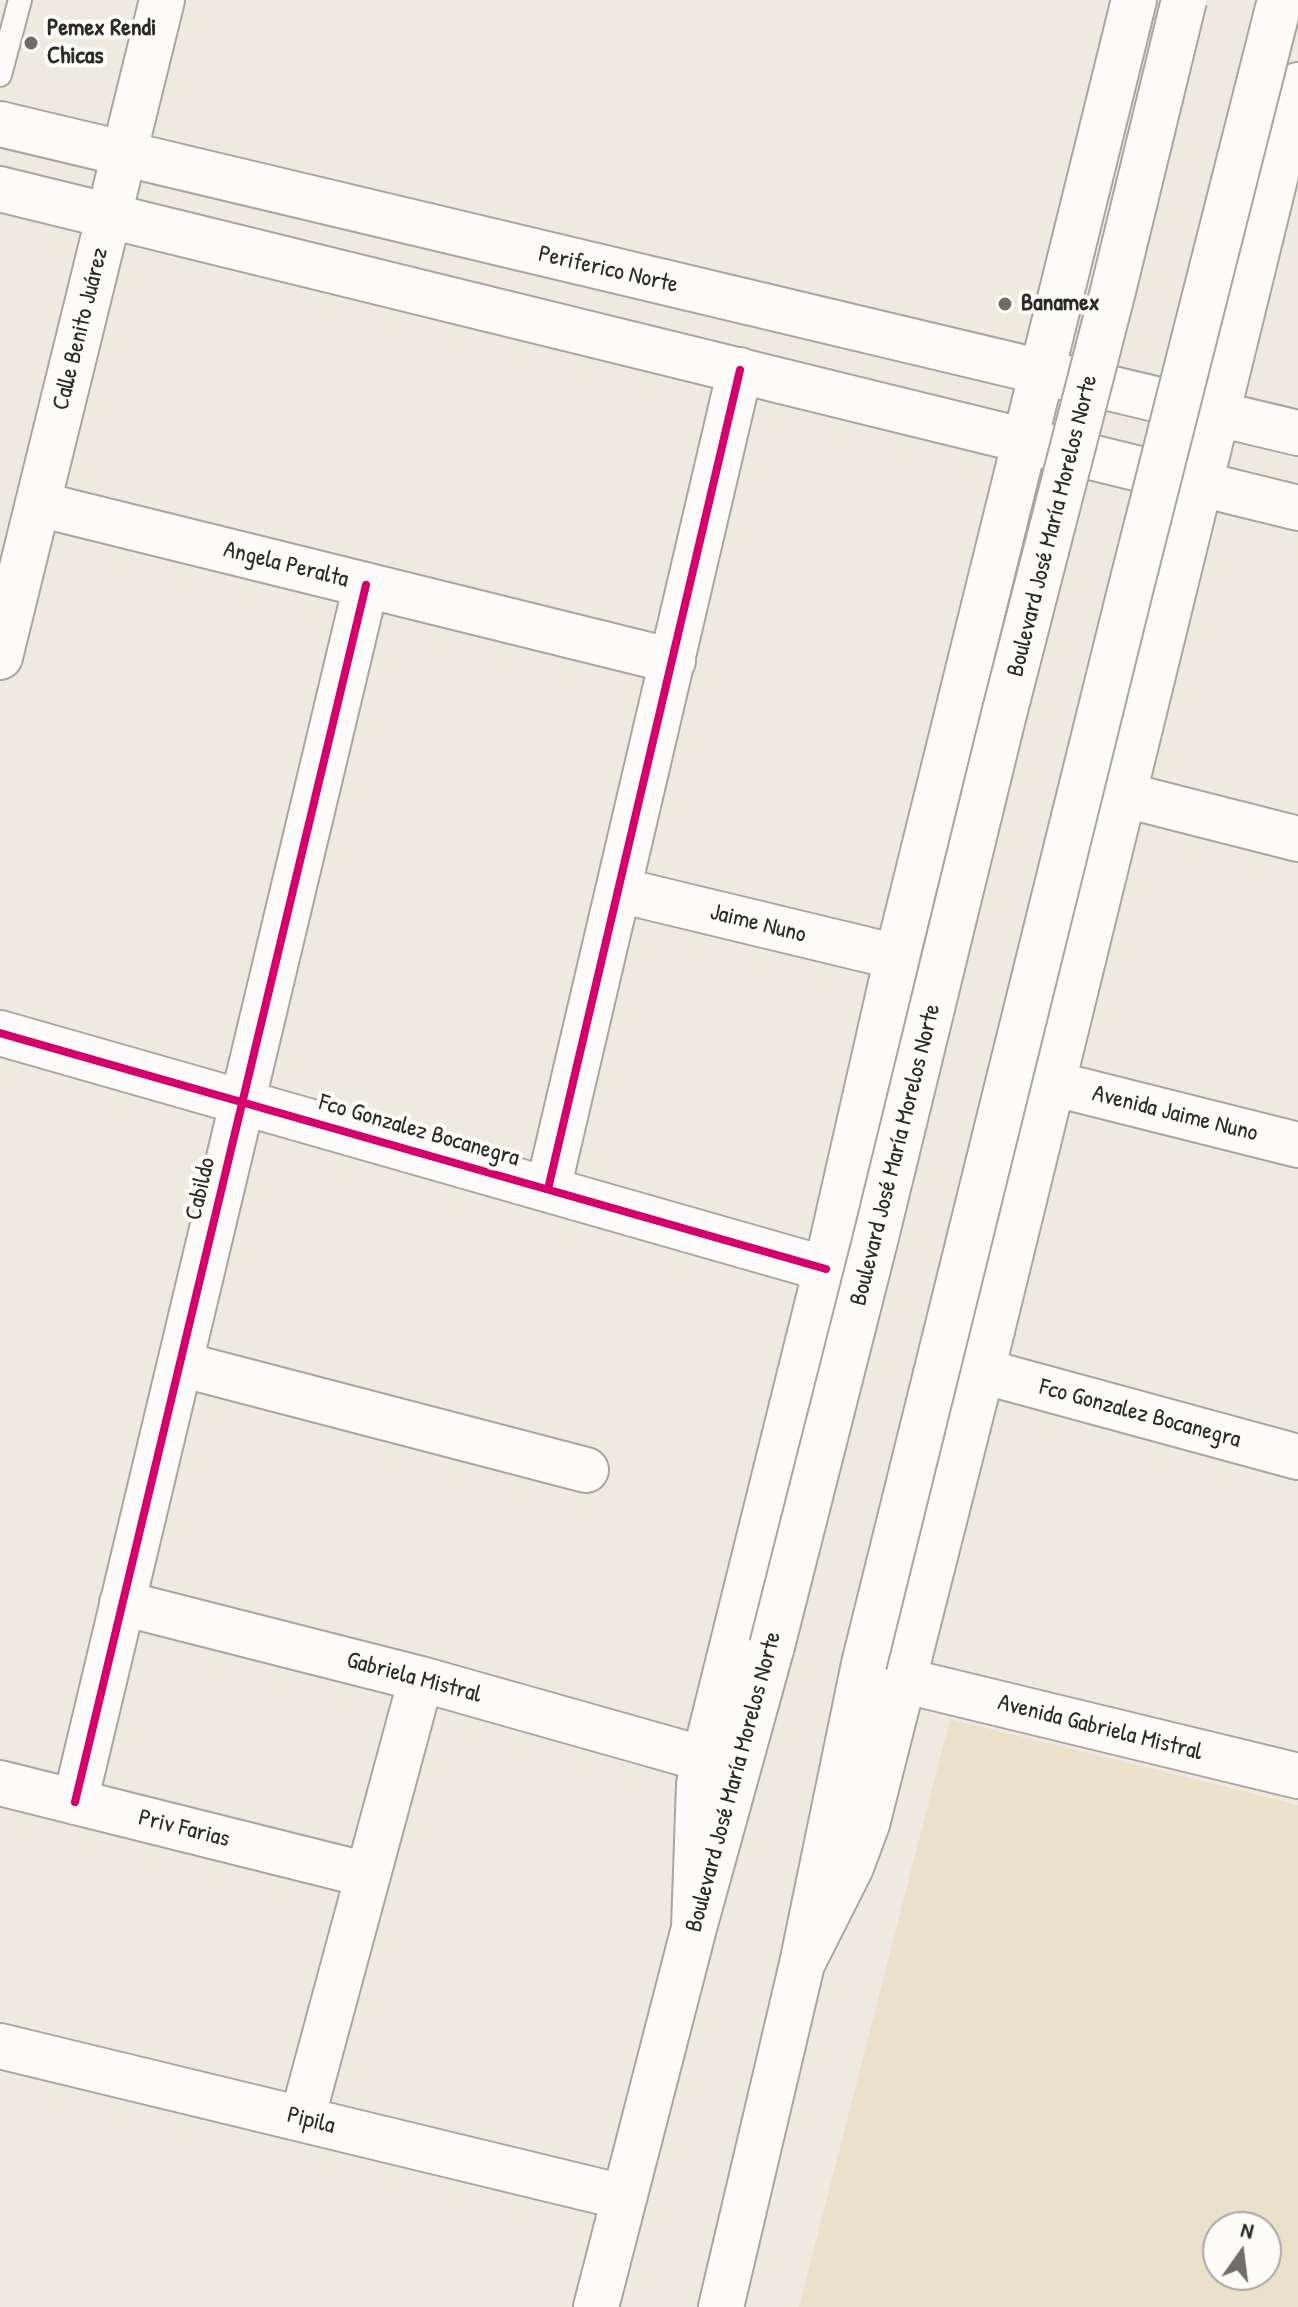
<!DOCTYPE html>
<html>
<head>
<meta charset="utf-8">
<style>
	body { margin:0 }
	#map { position:relative; width:1298px; height:2307px; overflow:hidden; background:#efeae0; font-family:"Patrick Hand",sans-serif }
	canvas { display:block }
	.north { position:absolute; left:1202px; top:2211px; width:80px; height:80px; box-sizing:border-box; background:#fdfcf7; border:2px solid #a9a8a5; border-radius:50%; rotate:14deg; font-size:22px; font-weight:700; line-height:32px; text-align:center; color:#2b2b2b }
	.north::after { content:''; display:block; margin:auto; width:28px; height:36px; background:#706e6a; clip-path:polygon(50% 0,100% 100%,50% 72%,0 100%) }
</style>
</head>
<body>
<div id="map">
<canvas width="1298" height="2307"></canvas>
<div class="north">N</div>
</div>
<script>
const context = document.querySelector('canvas').getContext('2d');
context.lineJoin = 'round';
function fill(path, color) {
  context.fillStyle = color;
  context.fill(path, 'evenodd');
}
function toPath(rows) {
  const path = new Path2D();
  for (const r of rows) {
    path.moveTo(r[0], r[1]);
    for (let i = 2; i < r.length; i += 2) path.lineTo(r[i], r[i + 1]);
  }
  return path;
}
function strokePath(path, color, width, dash) {
  context.strokeStyle = color;
  context.lineWidth = width;
  context.lineCap = dash ? 'butt' : 'round';
  context.setLineDash(dash || []);
  context.stroke(path);
}
function label(font, color, halo, rows, align = 'center') {
  context.font = font + ' "Patrick Hand",sans-serif';
  context.lineWidth = 8;
  context.setLineDash([]);
  context.textBaseline = 'middle';
  context.strokeStyle = halo;
  context.fillStyle = color;
  for (const [text, x, y, turn = 0] of rows) {
    context.save();
    context.translate(x, y);
    context.rotate((+turn || 0) * Math.PI / 180);
    context.textAlign = isNaN(turn) ? turn : align;
    if (halo) context.strokeText(text, 0, 0);
    context.fillText(text, 0, 0);
    context.restore();
  }
}
const built = toPath([
	[950,1719,1298,1805,1298,2307,799,2307],
	[1218,2227,1266,2227,1266,2275,1218,2275]
]);
const lane = toPath([
	[0,75,20,0]
]);
const street = toPath([
	[124,154,162,0],
	[38,504,673,661],
	[1125,795,1298,839],
	[619,890,897,957],
	[0,1033,826,1269],
	[1051,1083,1298,1145],
	[548,1189,740,370],
	[180,1364,586,1470],
	[982,1371,1298,1457],
	[122,1603,421,1679,704,1759],
	[902,1680,1298,1776],
	[0,1783,368,1875],
	[75,1802,366,585],
	[0,2046,623,2197],
	[302,2119,421,1679]
]);
const secondary = toPath([
	[0,657,124,154]
]);
const primary = toPath([
	[0,124,1298,433],
	[0,189,1298,508],
	[694,1928,699,1784,704,1759,826,1269,897,957,1134,0],
	[802,1964,851,1867,867,1824,982,1371,1298,85],
	[596,2307,694,1928,772,1646],
	[721,2307,802,1964,864,1664]
]);
const primaryBridge = toPath([
	[772,1646,875,1241,1003,718,1114,287,1184,0],
	[864,1664,1130,591,1280,0]
]);
const cycleway = toPath([
	[0,1033,826,1269],
	[548,1189,740,370],
	[75,1802,366,585]
]);
const markers = [
	[31,43,8,"#706e6a"],
	[1005,304,8,"#706e6a"]
];
const poiNames = [
	["Pemex Rendi",47,29],
	["Chicas",47,57],
	["Banamex",1021,304]
];
const streetNames = [
	["Periferico Norte",608,270,13],
	["Calle Benito Juárez",81,329,-76],
	["Boulevard José María Morelos Norte",1053,526,-76],
	["Angela Peralta",286,565,14],
	["Jaime Nuno",758,924,14],
	["Avenida Jaime Nuno",1175,1114,14],
	["Fco Gonzalez Bocanegra",419,1131,16],
	["Boulevard José María Morelos Norte",896,1155,-76],
	["Cabildo",201,1189,-77],
	["Fco Gonzalez Bocanegra",1140,1414,15],
	["Gabriela Mistral",414,1678,15],
	["Avenida Gabriela Mistral",1100,1728,14],
	["Boulevard José María Morelos Norte",734,1782,-75],
	["Priv Farias",184,1829,14],
	["Pipila",311,2121,14]
];
fill(built, '#ebe1cb');
strokePath(lane, '#a9a6a0', 26);
strokePath(street, '#a9a6a0', 48);
strokePath(secondary, '#a9a6a0', 48);
strokePath(primary, '#a9a6a0', 48);
strokePath(lane, '#fdfcfa', 22);
strokePath(street, '#fdfcfa', 44);
strokePath(secondary, '#fdfcfa', 44);
strokePath(primary, '#fdfcfa', 44);
strokePath(primaryBridge, '#a9a6a0', 48, []);
strokePath(primaryBridge, '#fdfcfa', 44);
strokePath(cycleway, '#d6006c', 8);
for (const [x, y, r, color] of markers) {
  const dot = new Path2D();
  dot.arc(x, y, r, 0, 2 * Math.PI);
  context.fillStyle = color;
  context.fill(dot);
  strokePath(dot, '#fdfcf7', 3);
}
label('bold 24px', '#2b2b2b', '#fdfcf7', poiNames, 'left');
label('24px', '#2b2b2b', '#fdfcf7', streetNames);
</script>
</body>
</html>
